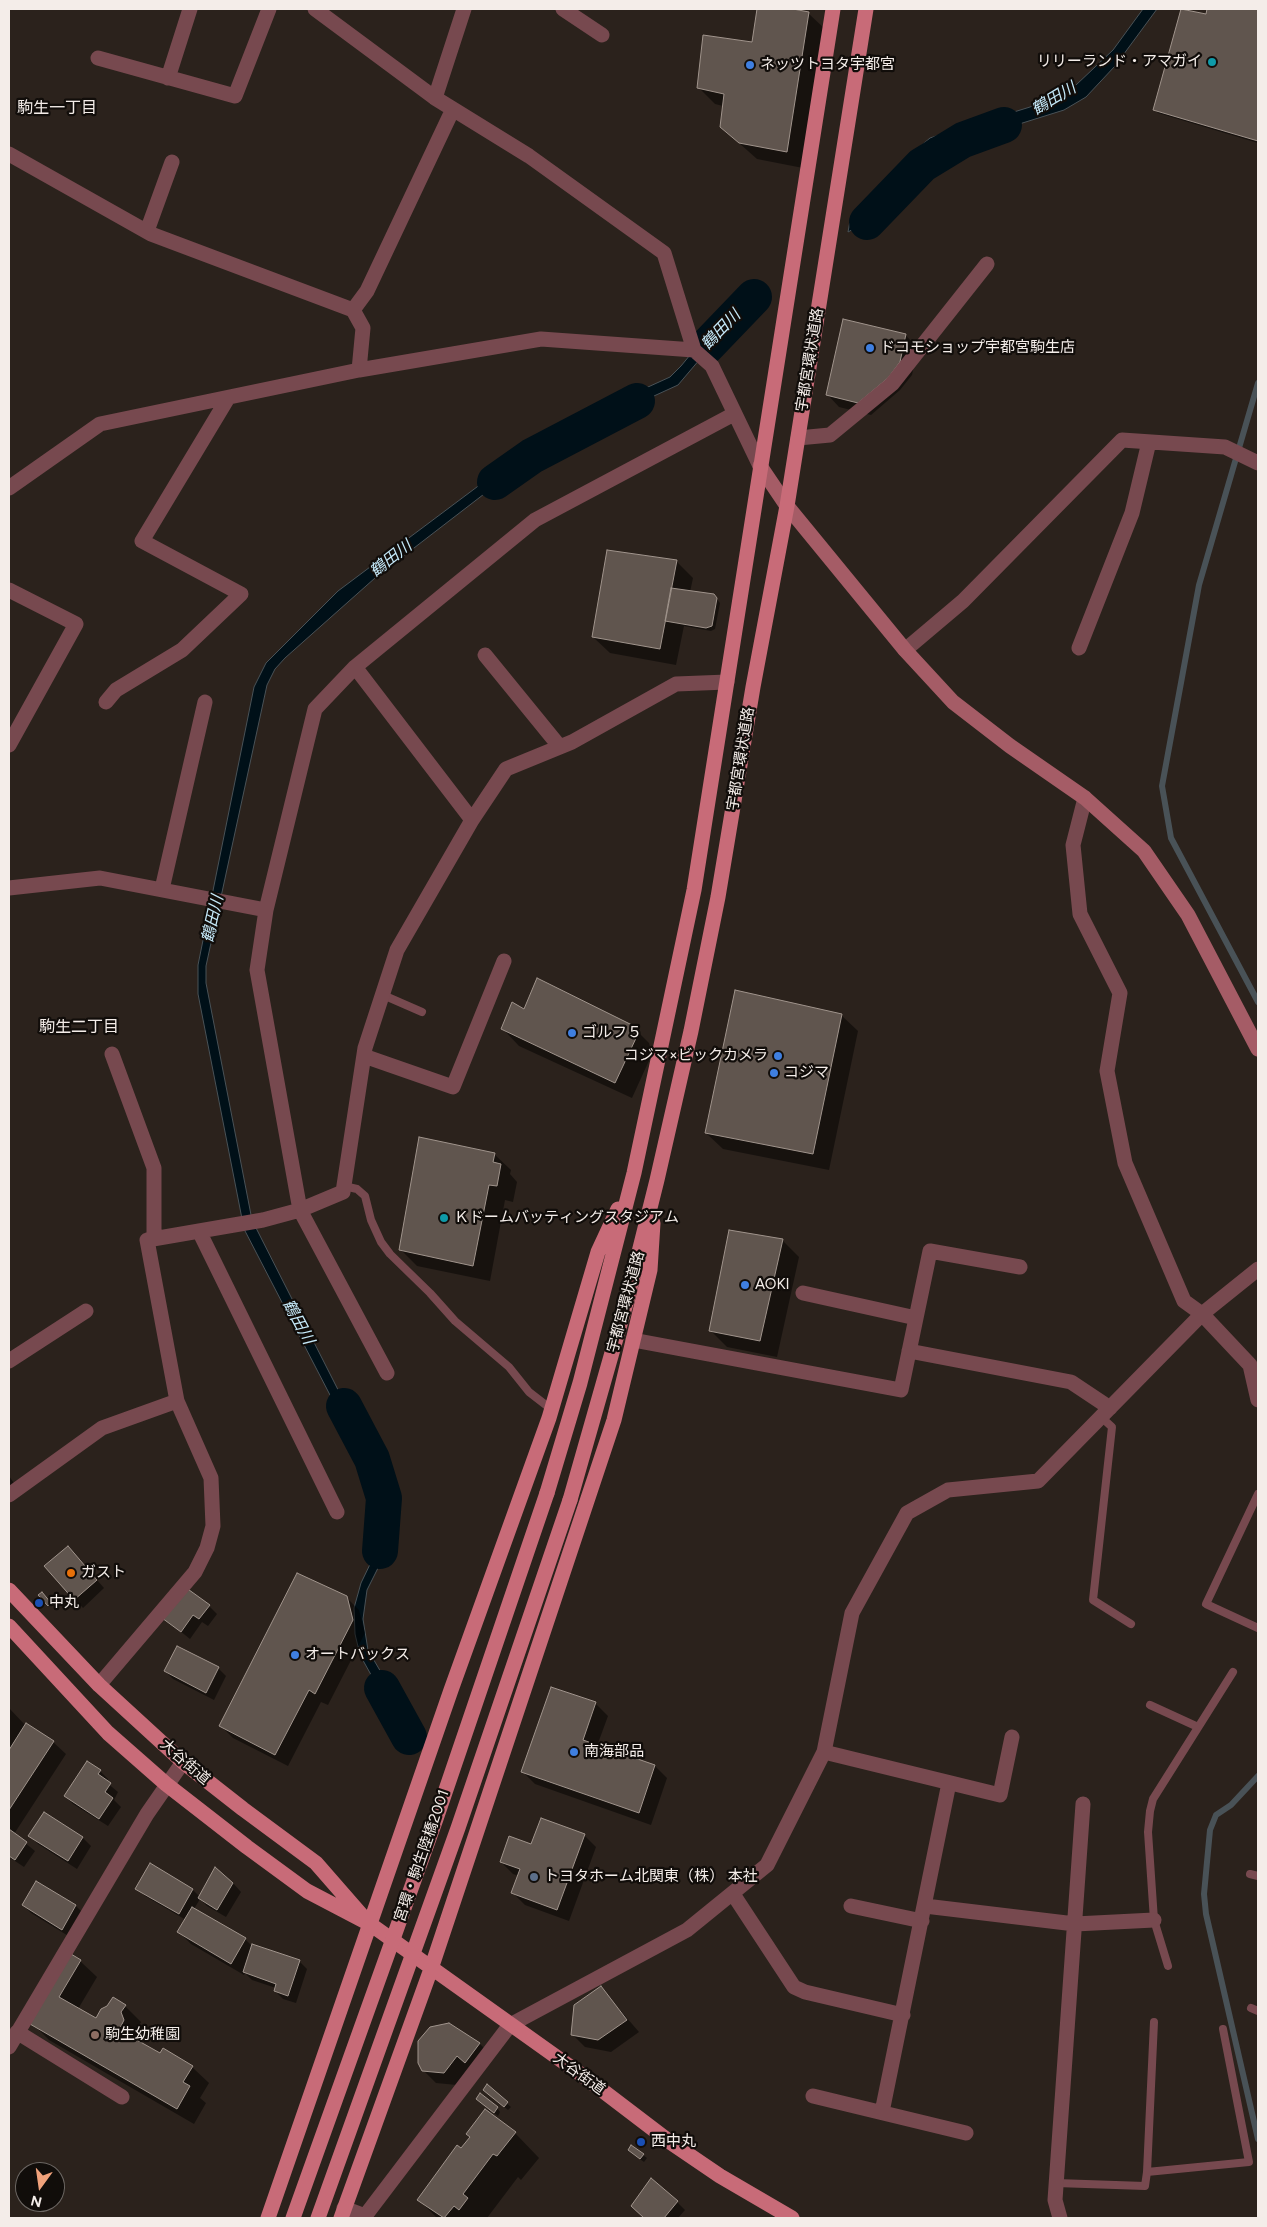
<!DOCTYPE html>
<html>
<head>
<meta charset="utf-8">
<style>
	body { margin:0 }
	#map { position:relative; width:1267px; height:2227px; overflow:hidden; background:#2b221c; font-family:Figtree,sans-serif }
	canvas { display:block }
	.frame { position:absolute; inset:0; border:10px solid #f4ede9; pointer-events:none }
	.north { position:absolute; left:15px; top:2162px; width:50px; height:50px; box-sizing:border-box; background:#110d0a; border:1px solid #6c6763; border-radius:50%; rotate:194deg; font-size:14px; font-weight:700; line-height:20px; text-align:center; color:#f4ede9 }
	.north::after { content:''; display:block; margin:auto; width:18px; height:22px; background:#f1a27b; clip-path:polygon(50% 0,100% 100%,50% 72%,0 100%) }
</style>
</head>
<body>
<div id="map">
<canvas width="1267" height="2227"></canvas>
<div class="frame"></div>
<div class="north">N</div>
</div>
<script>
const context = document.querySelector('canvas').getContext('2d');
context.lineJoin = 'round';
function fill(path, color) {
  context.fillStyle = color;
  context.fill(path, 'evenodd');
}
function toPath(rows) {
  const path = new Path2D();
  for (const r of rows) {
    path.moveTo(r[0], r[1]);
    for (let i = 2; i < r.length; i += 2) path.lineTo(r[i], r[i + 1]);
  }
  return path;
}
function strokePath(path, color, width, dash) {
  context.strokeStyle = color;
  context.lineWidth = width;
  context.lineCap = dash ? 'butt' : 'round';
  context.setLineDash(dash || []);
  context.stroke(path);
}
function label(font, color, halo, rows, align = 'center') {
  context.font = font + ' Figtree,"Noto Sans JP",sans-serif';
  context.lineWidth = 4.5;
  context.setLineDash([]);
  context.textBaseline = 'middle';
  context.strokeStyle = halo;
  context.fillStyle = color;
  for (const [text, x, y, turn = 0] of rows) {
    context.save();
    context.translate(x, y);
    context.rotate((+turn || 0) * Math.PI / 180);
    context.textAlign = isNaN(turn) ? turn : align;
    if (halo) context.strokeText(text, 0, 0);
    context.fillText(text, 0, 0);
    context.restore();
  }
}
const water = toPath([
	[1143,9,1157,9,1115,66,1086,97,1064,110,933,151,918,164,890,203,875,217,848,232,850,221,880,199,909,156,930,138,1030,107,1076,85,1113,50,1143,9],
	[746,287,755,294,678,385,549,444,375,578,285,658,275,669,267,685,206,966,206,983,252,1220,366,1445,387,1516,384,1551,381,1562,367,1590,363,1619,368,1650,413,1727,404,1734,360,1655,355,1634,354,1608,361,1583,374,1556,380,1532,378,1509,359,1451,244,1229,198,994,198,965,254,687,266,663,338,591,533,445,571,422,670,377,681,366,746,287]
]);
const shadow = toPath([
	[758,9,786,9,808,13,825,29,803,168,757,159,721,127,723,106,715,104,698,87,753,44],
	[1182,9,1206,16,1208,9,1258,9,1258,143,1158,113,1154,109],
	[905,335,918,347,912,375,900,390,871,415,839,407,827,394],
	[676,561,693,578,690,592,713,595,720,603,715,629,711,631,684,626,676,665,610,653,593,637],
	[524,1010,632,1026,649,1043,652,1054,632,1098,519,1046,503,1029],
	[841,1015,858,1031,829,1170,723,1149,706,1133],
	[494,1154,511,1170,510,1174,517,1182,513,1202,505,1200,490,1281,417,1266,401,1250],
	[782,1240,799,1257,777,1357,727,1347,710,1330],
	[9,1476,18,1489,9,1495],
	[76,1556,104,1588,83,1608,46,1567],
	[346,1597,359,1610,365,1633,328,1705,321,1702,288,1766,233,1738,221,1726],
	[209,1606,217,1614,208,1626,202,1622,190,1639,164,1618],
	[218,1668,226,1676,214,1700,173,1679,165,1671],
	[552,1688,596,1704,608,1716,597,1746,655,1766,667,1778,651,1825,535,1784,523,1772],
	[9,1708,26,1726,53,1742,66,1754,14,1834,35,1851,24,1867,9,1857,9,1753,11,1748,9,1747],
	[100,1771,108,1779,106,1782,118,1792,114,1800,121,1807,108,1826,73,1804,65,1796],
	[44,1814,83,1838,91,1846,77,1869,38,1844,30,1836],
	[584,1835,596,1847,569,1921,525,1905,513,1893,519,1876,513,1874,501,1862,532,1845],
	[150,1865,193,1890,200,1897,233,1883,241,1892,226,1917,207,1906,200,1899,194,1909,245,1939,251,1945,299,1961,307,1969,296,2003,283,1999,275,1991,276,1988,252,1980,245,1973,244,1975,191,1944,179,1932,186,1920,145,1896,137,1888],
	[37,1883,76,1906,84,1914,70,1937,31,1913,23,1905],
	[80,1961,97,1977,78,2009,96,2019,125,2006,141,2022,137,2029,140,2038,137,2042,160,2055,192,2067,209,2083,200,2098,206,2103,194,2124,49,2040,32,2023],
	[601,1988,639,2032,611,2052,585,2047,573,2035],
	[449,2024,480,2044,492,2056,457,2085,436,2083,423,2070],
	[487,2086,511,2107,508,2110,488,2093],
	[481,2102,497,2108,500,2112,498,2116],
	[515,2133,539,2158,521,2180,518,2177,487,2218,437,2218,419,2200,461,2149],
	[633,2154,643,2155,647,2158,644,2162],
	[677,2202,685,2210,678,2218,645,2218,640,2214]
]);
const stream = toPath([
	[1258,383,1199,585,1162,786,1171,838,1258,1002],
	[1258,1776,1231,1805,1216,1815,1210,1830,1204,1894,1206,1914,1258,2139]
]);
const river = toPath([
	[867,222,922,165,963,140,1004,125],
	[706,347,754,297],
	[495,482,532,456,637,401],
	[344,1406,372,1459,384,1498,380,1551],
	[382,1688,409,1737]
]);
const building = toPath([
	[757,9,793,9,809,12,787,152,739,143,720,127,724,94,697,88,703,35,752,42,757,9],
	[1181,9,1206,14,1207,9,1258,9,1258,141,1153,110,1181,9],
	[843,319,906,334,900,362,888,378,858,403,826,395,843,319],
	[607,550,677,560,660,649,592,637,607,550],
	[671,588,714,594,717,598,712,626,706,628,665,621,671,588],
	[537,978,632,1025,637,1036,615,1083,501,1029,512,1002,524,1009,537,978],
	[735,990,842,1014,813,1154,705,1133,735,990],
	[419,1137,495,1153,493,1162,501,1164,497,1186,489,1185,473,1266,399,1250,419,1137],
	[729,1230,783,1239,760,1341,709,1331,729,1230],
	[68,1546,97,1580,74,1600,44,1566,68,1546],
	[297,1573,347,1596,353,1620,315,1694,309,1690,275,1755,219,1726,297,1573],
	[185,1587,210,1605,199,1619,193,1615,181,1632,162,1618,185,1587],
	[42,1592,51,1603,48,1606,38,1595,42,1592],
	[177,1646,219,1667,206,1693,164,1671,177,1646],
	[551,1687,596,1702,583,1740,655,1765,639,1813,521,1772,551,1687],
	[26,1723,54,1741,9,1810,9,1750,26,1723],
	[87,1761,101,1770,98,1774,111,1783,105,1792,113,1798,99,1819,64,1796,87,1761],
	[44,1812,83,1837,68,1861,28,1836,44,1812],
	[541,1818,585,1834,557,1910,511,1893,520,1869,500,1862,509,1836,531,1844,541,1818],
	[9,1829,27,1842,15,1860,9,1856,9,1829],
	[150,1863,193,1889,179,1914,135,1889,150,1863],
	[215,1867,233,1883,217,1910,198,1898,215,1867],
	[36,1881,76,1905,62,1930,22,1905,36,1881],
	[192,1907,246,1938,231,1964,177,1932,192,1907],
	[252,1944,300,1960,288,1996,274,1991,276,1984,243,1972,252,1944],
	[71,1954,81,1960,59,1997,96,2018,101,2009,107,2006,113,1997,126,2005,121,2012,124,2020,119,2030,160,2053,163,2048,193,2066,183,2082,190,2086,177,2109,30,2024,71,1954],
	[601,1986,627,2020,598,2040,571,2035,574,2005,601,1986],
	[449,2023,480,2043,465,2063,457,2056,444,2073,422,2071,418,2063,418,2041,430,2027,449,2023],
	[487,2084,508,2102,504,2107,483,2090,487,2084],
	[480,2093,498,2107,494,2113,476,2099,480,2093],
	[485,2109,516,2132,497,2156,493,2154,463,2194,468,2198,459,2210,454,2206,444,2218,417,2200,457,2145,461,2148,470,2137,466,2134,485,2109],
	[631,2145,644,2154,640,2159,628,2150,631,2145],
	[651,2178,678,2201,664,2218,644,2218,631,2206,651,2178]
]);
const lane = toPath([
	[383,995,422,1012],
	[344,1186,357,1189,365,1196,371,1220,381,1242,390,1254,430,1293,455,1321,509,1367,529,1392,551,1409],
	[1101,1417,1112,1427,1093,1600,1131,1624],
	[1258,1494,1206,1604,1258,1628],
	[1150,1705,1198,1727],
	[1250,1874,1258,1876],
	[1168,1966,1154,1920,1148,1832,1150,1811,1153,1799,1233,1672],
	[1251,2008,1258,2011],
	[1147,2172,1154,2022],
	[1056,2183,1145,2186,1147,2172,1249,2162,1223,2029]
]);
const street = toPath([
	[315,9,435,98,529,156,664,253,694,350,712,366,760,466],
	[563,9,602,35],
	[98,58,235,96,269,9],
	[168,78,190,9],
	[435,98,464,9],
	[9,154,151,234,353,310,363,328,359,370],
	[147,231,172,162],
	[353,310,367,291,453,109],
	[798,438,830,435,892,384,987,264],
	[9,488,100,424,359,370,541,339,694,350],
	[9,590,76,624,9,745],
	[1079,648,1132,513,1149,442],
	[905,650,963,601,1122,440,1225,447,1258,463],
	[485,655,560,747],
	[355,667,472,820],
	[106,702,116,690,182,650,241,594,142,541,228,398],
	[1085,798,1073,845,1080,914,1120,993,1107,1071,1125,1163,1184,1301,1202,1314,1250,1365,1258,1400],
	[9,888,100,878,266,910,315,709,355,667,535,520,734,414],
	[162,889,205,702],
	[266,910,257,970,300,1210,387,1373],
	[112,1054,154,1168,154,1239],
	[364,1056,453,1087,504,961],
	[199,1231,337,1512],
	[803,1293,916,1318],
	[633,1340,901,1390,930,1251,1020,1267],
	[909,1351,1071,1382,1110,1408],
	[9,1361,86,1311],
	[9,1495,102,1428,177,1401],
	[99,1685,195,1572,207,1548,213,1526,211,1478,177,1401,147,1240,263,1220,300,1210,343,1192,365,1048,397,950,472,820,506,769,572,742,676,684,727,682],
	[824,1752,1000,1795,1012,1737],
	[733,1894,794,1987,805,1992,903,2015],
	[851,1906,922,1921],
	[925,1906,1075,1924,1154,1920],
	[17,2032,122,2097],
	[9,2047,147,1814,183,1762],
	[813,2096,966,2133],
	[882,2112,949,1783],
	[344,2208,365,2216,510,2025,687,1930,767,1865,824,1752,852,1613,907,1513,948,1490,1038,1481,1202,1314,1258,1269],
	[1060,2218,1055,2200,1083,1804]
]);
const secondary = toPath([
	[760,466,787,506,905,650,953,702,1010,746,1085,798,1144,851,1188,915,1258,1049]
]);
const primary = toPath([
	[547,1493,580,1383,634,1173,694,890,833,9],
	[570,1500,627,1300,657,1180,691,1031,718,897,753,687,787,506,866,9],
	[9,1590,99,1685,183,1762,243,1809,316,1863,364,1918],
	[9,1626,108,1733,166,1784,247,1847,307,1891,370,1924,586,2078,670,2142,720,2176,792,2218],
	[268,2218,451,1690,549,1418,598,1252,618,1209],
	[341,2218,431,1969,614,1420,650,1270,653,1223]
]);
const primaryBridge = toPath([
	[293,2218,436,1819,547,1493],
	[318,2218,458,1828,570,1500]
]);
const markers = [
	[1212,62,5,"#0f9aa8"],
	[750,65,5,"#3f7fe0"],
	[870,348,5,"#3f7fe0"],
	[572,1033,5,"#3f7fe0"],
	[778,1056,5,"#3f7fe0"],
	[774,1073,5,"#3f7fe0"],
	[444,1218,5,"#0f9aa8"],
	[745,1285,5,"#3f7fe0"],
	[71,1573,5,"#e8710a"],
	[39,1603,5,"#1a4fb4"],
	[295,1655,5,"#3f7fe0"],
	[574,1752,5,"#3f7fe0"],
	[534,1877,5,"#5c6f8a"],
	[95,2035,5,"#8d6e63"],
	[641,2142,5,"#1a4fb4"]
];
const poiNames = [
	["リリーランド・アマガイ",1202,62,"right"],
	["ネッツトヨタ宇都宮",760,65],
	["ドコモショップ宇都宮駒生店",880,348],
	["ゴルフ５",582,1033],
	["コジマ×ビックカメラ",768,1056,"right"],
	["コジマ",784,1073],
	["Ｋドームバッティングスタジアム",454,1218],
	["AOKI",755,1285],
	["ガスト",81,1573],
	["中丸",49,1603],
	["オートバックス",305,1655],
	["南海部品",584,1752],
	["トヨタホーム北関東（株） 本社",544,1877],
	["駒生幼稚園",105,2035],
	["西中丸",651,2142]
];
const streetNames = [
	["宇都宮環状道路",810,360,-81],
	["宇都宮環状道路",741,759,-81],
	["宇都宮環状道路",626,1302,-75],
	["大谷街道",185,1762,41],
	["宮環・駒生陸橋2001",422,1856,-71],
	["大谷街道",579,2074,36]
];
const waterNames = [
	["鶴田川",1054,99,-31],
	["鶴田川",721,330,-46],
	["鶴田川",391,559,-38],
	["鶴田川",213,919,-77],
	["鶴田川",298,1322,62]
];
const neighbourhoodNames = [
	["駒生一丁目",57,108],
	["駒生二丁目",79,1027]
];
fill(water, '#001018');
strokePath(water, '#495257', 1);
fill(shadow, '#0007');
strokePath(stream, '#495257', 6);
strokePath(river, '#001018', 36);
fill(building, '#60554e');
strokePath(building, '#a0948c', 1);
strokePath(lane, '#77494f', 8);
strokePath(street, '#77494f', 15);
strokePath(secondary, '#a55c66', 15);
strokePath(primary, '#c86b78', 15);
strokePath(primaryBridge, '#c86b78', 15);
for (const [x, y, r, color] of markers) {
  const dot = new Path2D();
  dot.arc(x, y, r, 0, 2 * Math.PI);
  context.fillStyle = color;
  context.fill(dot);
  strokePath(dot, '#110d0a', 2);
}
label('15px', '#f4ede9', '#110d0a', poiNames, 'left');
label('15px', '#f4ede9', '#110d0a', streetNames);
label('italic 16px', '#c6eafa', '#110d0a', waterNames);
label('16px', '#f4ede9', '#110d0a', neighbourhoodNames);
</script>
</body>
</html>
